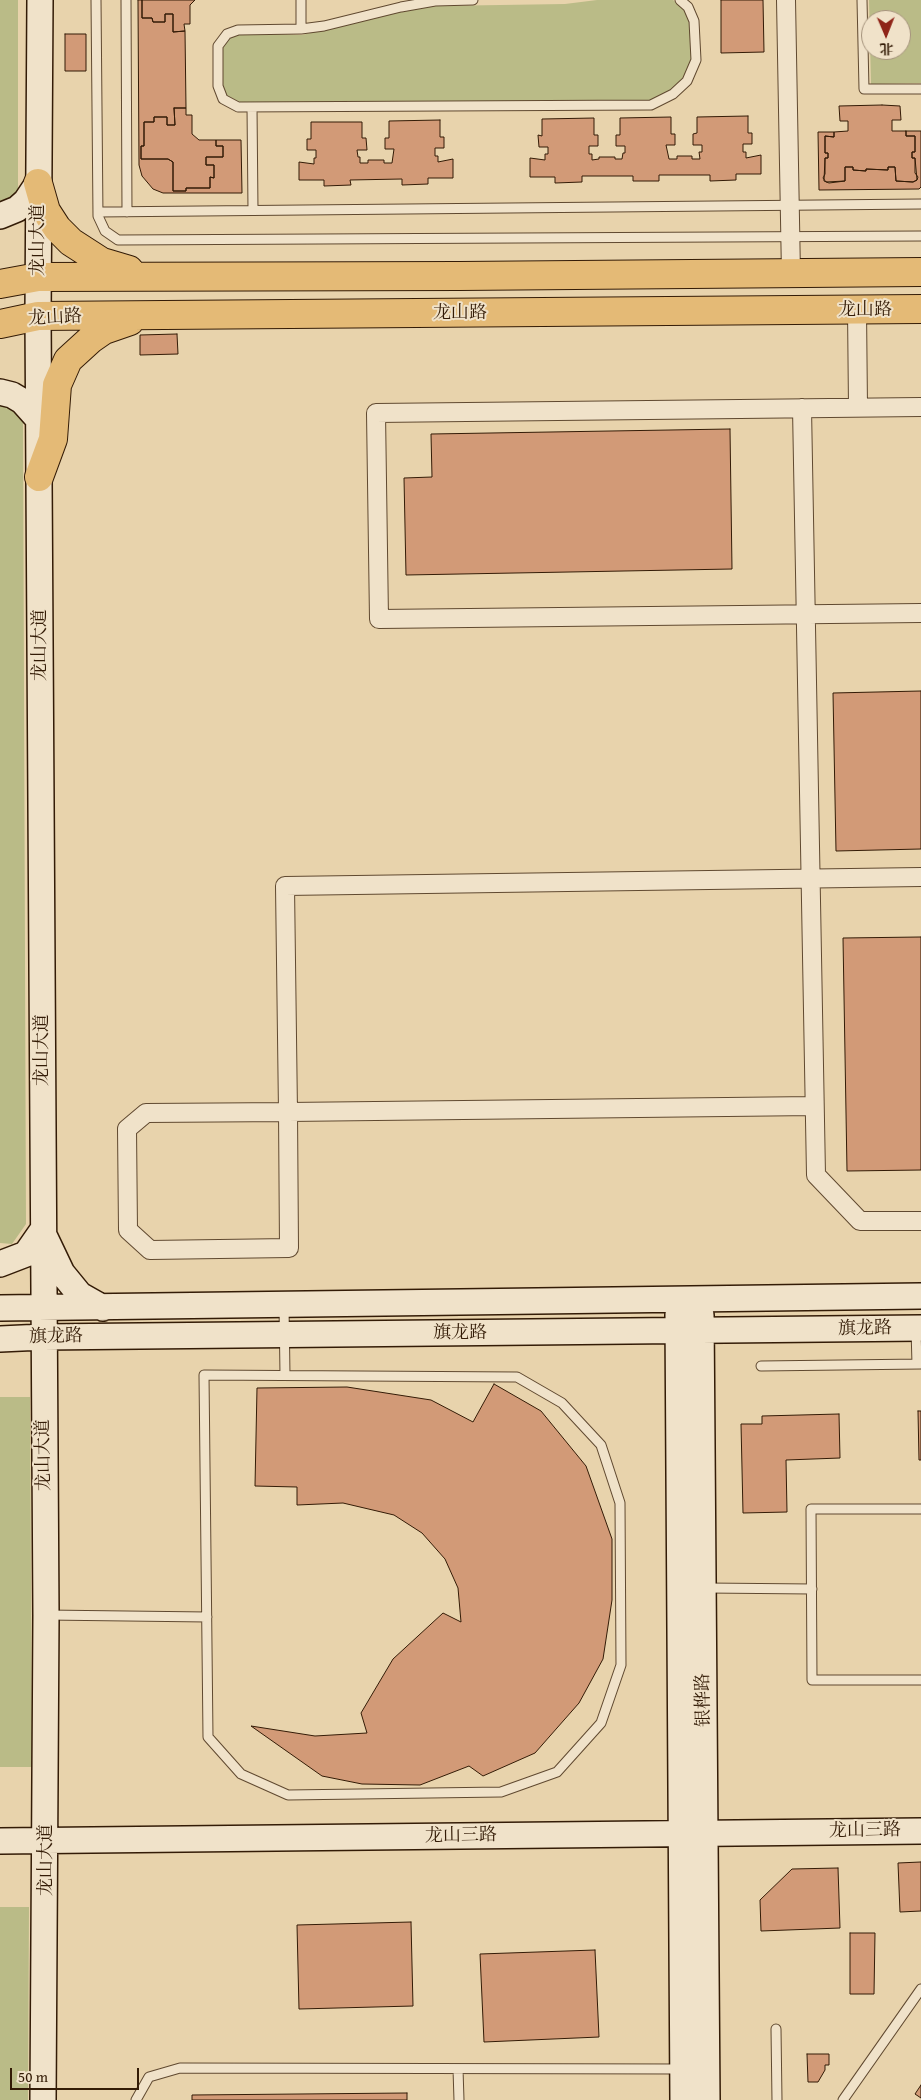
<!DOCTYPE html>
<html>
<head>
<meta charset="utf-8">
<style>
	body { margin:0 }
	#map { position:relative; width:921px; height:2100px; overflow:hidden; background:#e8d3ac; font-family:"Gentium Book Plus","Noto Serif SC",serif }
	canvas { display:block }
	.north { position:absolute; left:861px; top:10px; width:50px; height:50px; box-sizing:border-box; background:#f0e2c9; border:1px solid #a4927b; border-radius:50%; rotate:179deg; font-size:14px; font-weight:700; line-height:20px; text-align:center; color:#331b06 }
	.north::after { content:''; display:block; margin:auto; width:18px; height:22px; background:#8f2418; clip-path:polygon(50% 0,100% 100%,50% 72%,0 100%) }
	.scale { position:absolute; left:10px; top:2068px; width:129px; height:22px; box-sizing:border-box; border:2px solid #331b06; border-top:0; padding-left:6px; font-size:15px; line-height:18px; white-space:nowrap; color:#331b06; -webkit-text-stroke:4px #f0e2c9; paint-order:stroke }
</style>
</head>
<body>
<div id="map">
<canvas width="921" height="2100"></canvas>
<div class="north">北</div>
<div class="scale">50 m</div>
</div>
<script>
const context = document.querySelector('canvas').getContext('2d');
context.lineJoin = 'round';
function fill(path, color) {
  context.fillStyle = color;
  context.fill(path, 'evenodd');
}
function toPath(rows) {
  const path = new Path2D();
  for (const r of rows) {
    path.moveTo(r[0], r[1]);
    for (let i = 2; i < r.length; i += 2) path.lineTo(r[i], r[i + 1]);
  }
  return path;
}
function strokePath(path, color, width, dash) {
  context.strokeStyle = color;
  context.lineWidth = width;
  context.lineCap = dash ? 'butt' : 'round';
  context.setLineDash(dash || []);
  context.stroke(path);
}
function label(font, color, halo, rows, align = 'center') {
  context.font = font + ' "Gentium Book Plus","Noto Serif SC",serif';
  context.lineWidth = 4;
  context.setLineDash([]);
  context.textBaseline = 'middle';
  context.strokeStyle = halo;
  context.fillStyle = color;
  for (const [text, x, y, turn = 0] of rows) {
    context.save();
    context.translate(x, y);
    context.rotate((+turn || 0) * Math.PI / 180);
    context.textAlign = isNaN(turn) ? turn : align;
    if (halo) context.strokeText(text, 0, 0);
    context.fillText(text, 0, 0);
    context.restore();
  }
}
const green = toPath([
	[0,0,18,0,18,192,4,202,0,202],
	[597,0,673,0,683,7,689,21,692,57,684,77,672,89,651,101,240,102,227,96,223,85,223,48,229,38,240,33,302,35,401,11,436,6,565,4],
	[869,0,921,0,921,83,871,84],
	[871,20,901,20,901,50,871,50],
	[0,405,9,405,23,421,26,1224,12,1244,0,1243],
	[0,1397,30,1397,32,1767,0,1767],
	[0,1907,29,1907,28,2100,0,2100]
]);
const building = toPath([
	[138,0,142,0,142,18,152,18,153,22,165,22,165,14,173,14,173,32,185,31,186,108,174,108,175,125,167,125,167,117,154,117,154,122,144,122,144,146,141,146,141,159,168,159,173,162,173,191,186,191,186,188,210,188,210,177,214,178,214,165,206,165,206,157,223,157,223,146,216,146,216,140,241,140,242,193,163,193,153,189,142,176,139,165,138,0],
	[142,0,195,0,190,5,190,24,184,24,185,31,173,32,173,14,165,14,165,22,153,22,152,18,142,18,142,0],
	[721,0,763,0,764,52,721,53,721,0],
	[65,34,86,34,86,71,65,71,65,34],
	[882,105,900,106,901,120,892,120,892,131,906,131,906,136,915,136,915,152,912,152,912,158,915,158,917,180,913,182,896,181,895,167,888,167,888,170,866,169,866,171,853,170,853,167,845,167,845,181,829,183,824,181,825,158,828,158,828,153,825,153,825,136,834,137,834,132,848,131,848,121,840,121,839,106,882,105],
	[174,108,186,108,186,115,192,115,192,134,199,140,216,140,216,146,223,146,223,157,206,157,206,165,214,165,214,178,210,177,210,188,186,188,186,191,173,191,173,162,168,159,141,159,141,146,144,146,144,122,154,122,154,117,167,117,167,125,175,125,174,108],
	[748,116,748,133,752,133,752,144,743,144,743,152,746,152,746,158,761,155,761,174,736,174,736,180,710,181,710,175,659,175,659,181,633,181,633,176,582,176,582,182,555,183,555,177,530,177,530,158,545,160,545,154,548,154,548,147,539,147,538,135,542,136,542,119,594,118,594,135,598,135,598,146,589,146,589,154,592,154,592,160,599,159,599,157,615,157,615,159,622,159,623,153,625,153,625,146,616,146,616,135,620,135,620,118,671,117,671,134,675,134,675,145,666,145,669,159,677,159,677,156,692,156,692,159,700,159,699,152,702,152,702,145,693,145,693,134,697,133,697,117,748,116],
	[440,120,440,137,444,137,444,148,435,148,435,156,438,156,438,162,453,159,453,178,428,178,428,184,402,185,402,179,350,180,351,185,324,186,324,180,299,180,299,162,314,164,314,158,316,158,316,150,307,150,307,139,311,139,311,122,362,122,362,138,366,138,367,150,357,150,358,157,360,157,360,163,368,163,368,160,384,160,384,163,392,163,394,149,385,149,385,138,389,138,389,121,440,120],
	[906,131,921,131,921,187,919,189,819,190,818,132,834,132,834,137,825,136,825,153,828,153,828,158,825,158,825,174,823,178,826,182,845,181,845,167,853,167,853,170,866,171,866,169,888,170,888,167,895,167,896,181,913,182,917,180,918,177,915,173,915,158,912,158,912,152,915,152,915,136,906,136,906,131],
	[177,334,178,354,140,355,140,335,177,334],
	[730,429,732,569,406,575,404,478,432,477,431,434,730,429],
	[921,691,921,849,836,851,833,693,921,691],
	[921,937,921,1170,847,1171,843,938,921,937],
	[494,1384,541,1411,586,1466,612,1539,612,1600,603,1659,579,1703,535,1753,483,1776,469,1766,420,1785,362,1784,322,1776,251,1726,315,1736,367,1733,361,1713,393,1659,443,1613,461,1622,458,1588,445,1559,422,1533,394,1515,343,1503,297,1505,297,1487,255,1486,257,1388,347,1387,431,1400,473,1422,494,1384],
	[918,1411,921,1411,921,1460,919,1460,918,1411],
	[839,1414,840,1458,786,1460,787,1512,743,1513,741,1424,762,1424,762,1416,839,1414],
	[921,1862,921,1911,900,1912,898,1863,921,1862],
	[838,1868,840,1928,761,1931,760,1900,792,1869,838,1868],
	[411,1922,413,2006,299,2009,297,1925,411,1922],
	[850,1933,875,1933,874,1994,850,1994,850,1933],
	[595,1950,599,2037,484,2042,480,1954,595,1950],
	[807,2054,829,2054,829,2065,825,2065,825,2070,818,2082,808,2082,807,2054],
	[921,2085,921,2098,915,2094,921,2085],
	[407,2093,407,2100,192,2100,192,2095,407,2093]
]);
const lane = toPath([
	[96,0,98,216,105,231,118,240,921,236],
	[126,0,127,212],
	[301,0,301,29],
	[473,0,435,1,401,7,324,26,301,29,238,30,227,34,218,46,218,86,223,99,238,107,651,105,673,94,687,81,696,60,694,21,688,7,680,0],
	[862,0,864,89,921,89],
	[252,107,253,210],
	[98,212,921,204],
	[284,1306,285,1375],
	[916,1329,917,1364],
	[761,1366,921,1364],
	[204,1375,517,1377,562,1403,601,1445,620,1503,621,1665,601,1723,557,1772,501,1792,288,1795,241,1774,208,1737,204,1375],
	[921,1509,811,1509,812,1680,921,1680],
	[706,1588,812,1589],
	[46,1615,207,1617],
	[776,2029,777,2100],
	[458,2069,459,2100],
	[136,2100,149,2077,180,2068,682,2069],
	[843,2100,921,1989]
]);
const street = toPath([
	[786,0,791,274],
	[857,310,858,407],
	[921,407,376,413,379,619,921,613],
	[802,408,816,1175,860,1221,921,1221],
	[814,1106,288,1112,146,1113,127,1129,128,1230,150,1250,289,1248,288,1112,285,886,921,877]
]);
const secondary = toPath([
	[40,0,38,316,46,1615,43,2100],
	[0,216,17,209,26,201,38,183],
	[0,392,12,395,22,401,39,420],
	[0,1264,26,1254,42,1231,62,1273,80,1295,103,1308],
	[0,1308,921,1296],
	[678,1315,683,2100],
	[701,1315,707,2100],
	[0,1339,43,1337,921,1328],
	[0,1841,921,1831]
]);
const primary = toPath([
	[38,183,46,211,57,228,71,242,102,262,129,270],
	[0,284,38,277,460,276,921,272],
	[0,324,38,316,921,309],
	[39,477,53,439,57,385,68,360,91,339,104,330,130,321]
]);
const streetNames = [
	["龙山大道",38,240,-90],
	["龙山路",865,310],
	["龙山路",460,313],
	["龙山路",55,318,-3],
	["龙山大道",40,645,-90],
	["龙山大道",42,1050,-90],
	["旗龙路",865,1329,-1],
	["旗龙路",460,1333],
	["旗龙路",56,1337,-1],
	["龙山大道",44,1455,-91],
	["银桦路",704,1700,-91],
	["龙山三路",865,1831,-1],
	["龙山三路",461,1836,-1],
	["龙山大道",46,1860,-90]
];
fill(green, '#babb87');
fill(building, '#d29a77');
strokePath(building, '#331b06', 1);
strokePath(lane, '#604930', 11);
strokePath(street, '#604930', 20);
strokePath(secondary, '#331b06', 28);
strokePath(primary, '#331b06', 30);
strokePath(lane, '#f0e2c9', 9);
strokePath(street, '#f0e2c9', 18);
strokePath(secondary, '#f0e2c9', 25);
strokePath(primary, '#e4ba76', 28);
label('18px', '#331b06', '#f0e2c9', streetNames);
</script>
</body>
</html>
